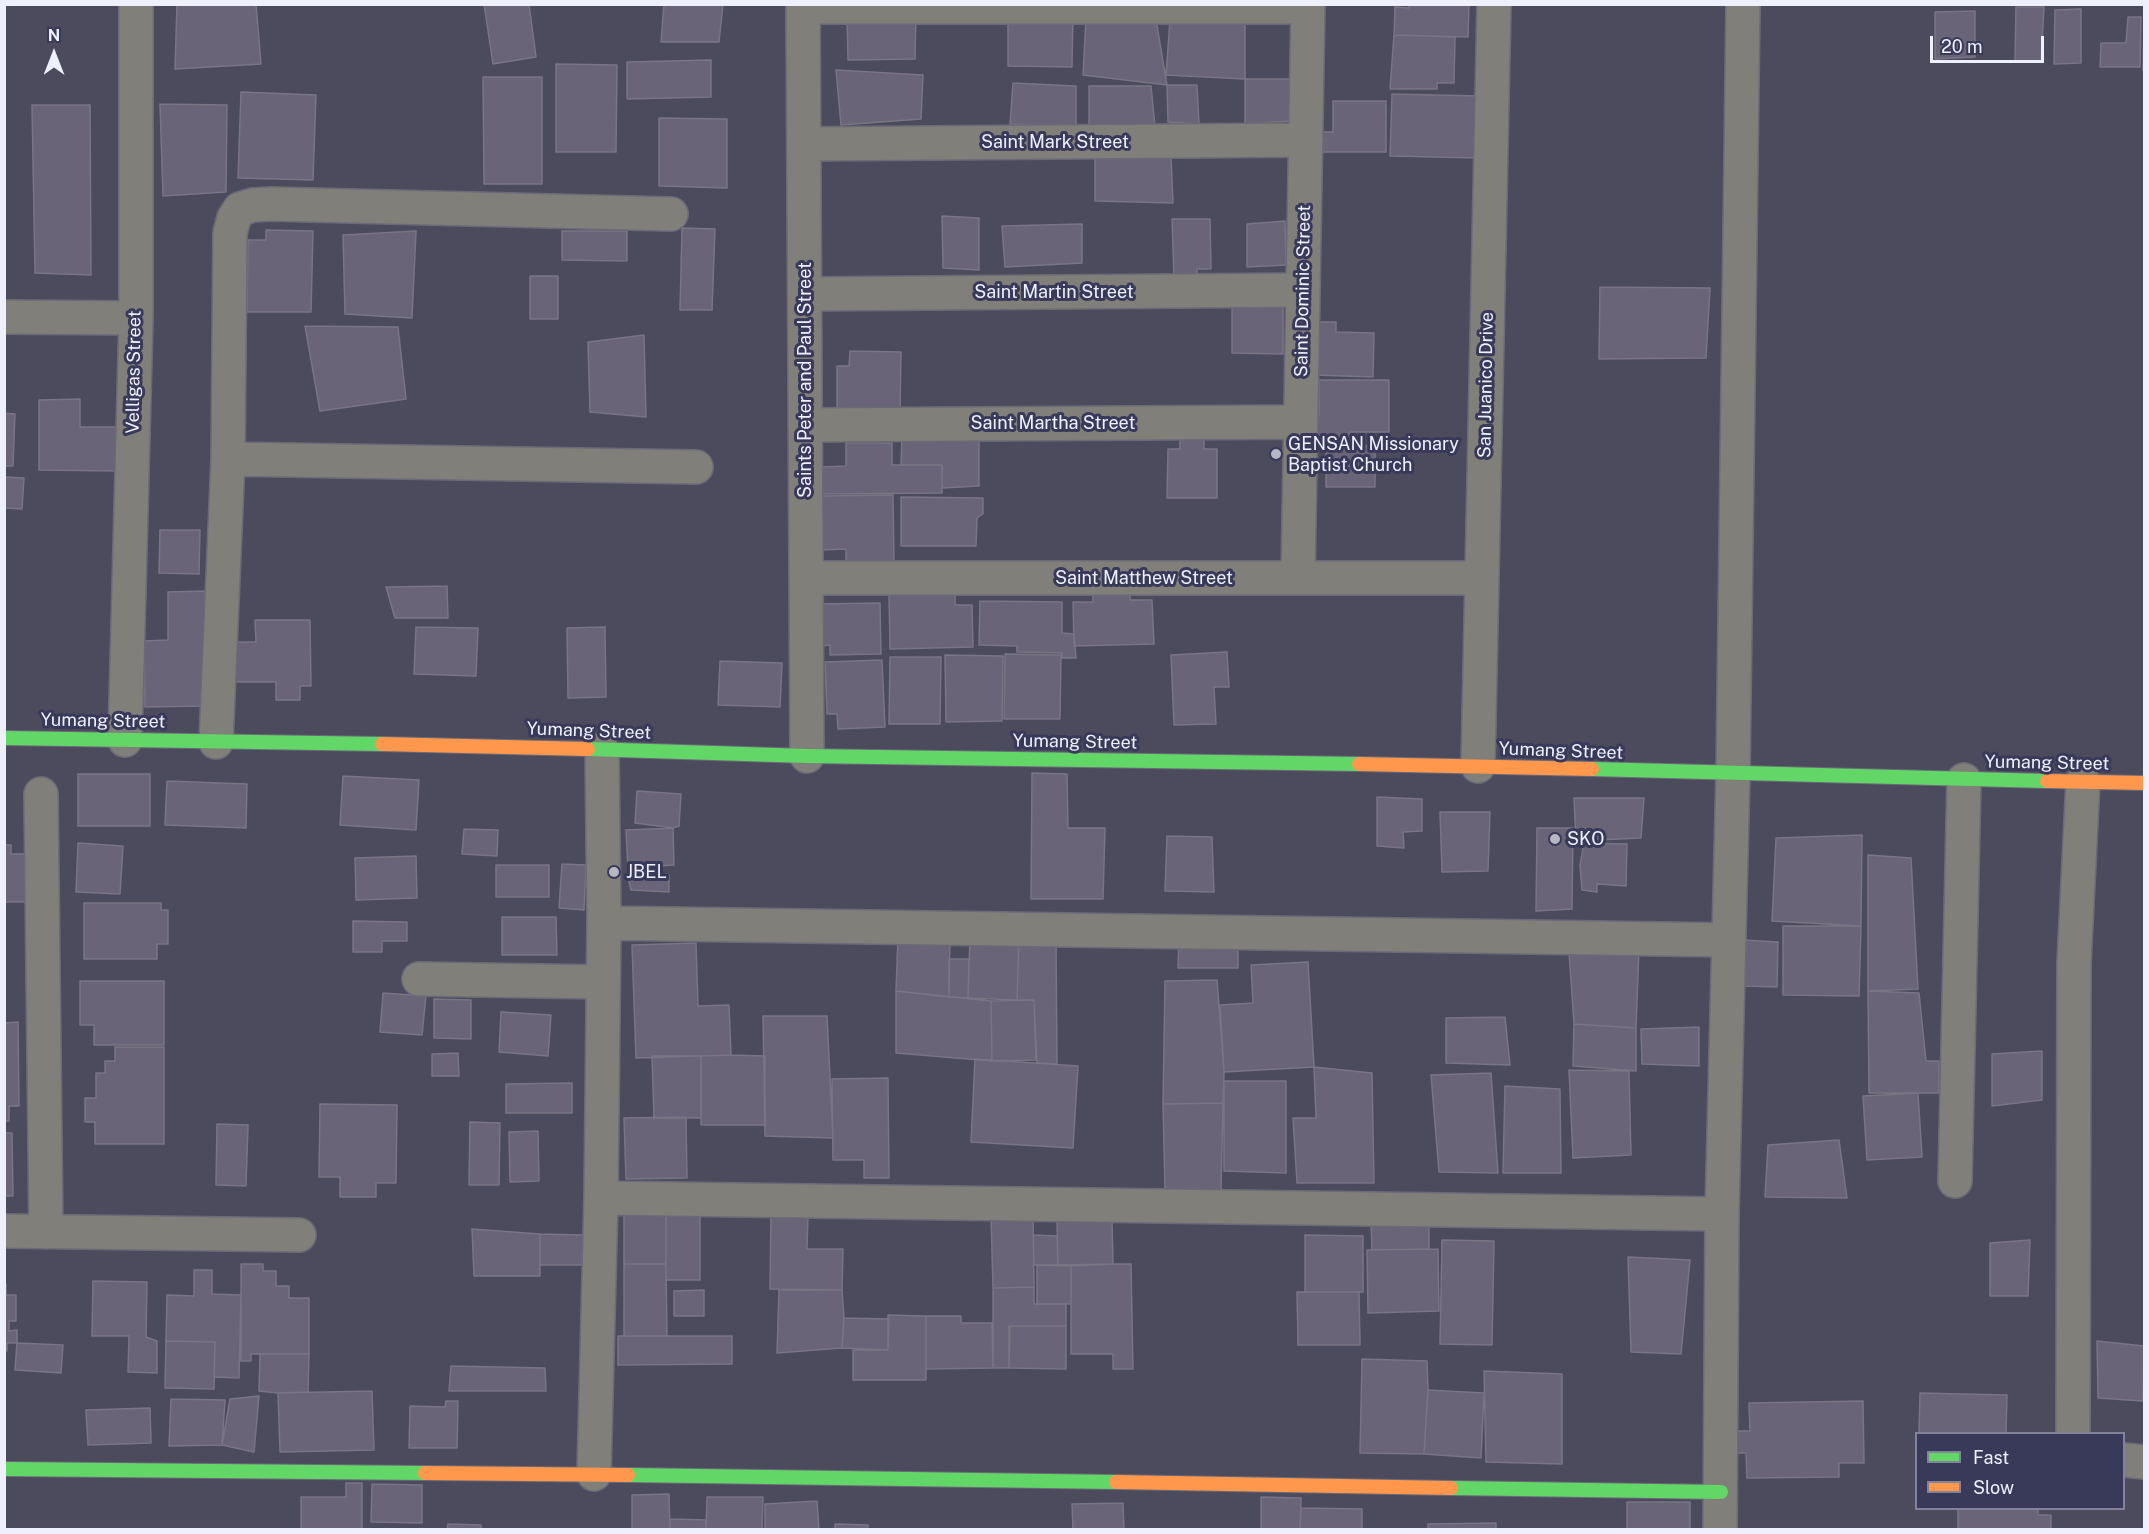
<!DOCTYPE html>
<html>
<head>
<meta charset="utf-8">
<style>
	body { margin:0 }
	#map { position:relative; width:2149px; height:1534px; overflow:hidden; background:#4b4b5d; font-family:"Public Sans",sans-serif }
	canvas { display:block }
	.frame { position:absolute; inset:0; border:6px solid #eff0fd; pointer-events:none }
	.legend { position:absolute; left:1915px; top:1432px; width:210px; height:78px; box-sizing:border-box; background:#39395a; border:2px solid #82829b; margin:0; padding:8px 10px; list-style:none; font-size:18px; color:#eff0fd }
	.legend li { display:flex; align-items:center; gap:12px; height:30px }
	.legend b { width:30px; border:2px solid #82829b }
	.north { position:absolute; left:24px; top:24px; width:60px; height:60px; -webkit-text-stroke:4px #39395a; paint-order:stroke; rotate:0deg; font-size:16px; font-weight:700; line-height:24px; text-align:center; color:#eff0fd }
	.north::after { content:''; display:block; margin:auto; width:21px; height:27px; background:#eff0fd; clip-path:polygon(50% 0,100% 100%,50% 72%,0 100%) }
	.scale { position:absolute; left:1930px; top:36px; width:114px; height:27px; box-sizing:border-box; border:3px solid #eff0fd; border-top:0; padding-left:8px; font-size:18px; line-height:21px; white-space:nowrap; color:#eff0fd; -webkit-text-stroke:4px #39395a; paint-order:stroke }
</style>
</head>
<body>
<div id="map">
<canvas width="2149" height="1534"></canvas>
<div class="frame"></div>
<ul class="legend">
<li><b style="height:8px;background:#63d668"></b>Fast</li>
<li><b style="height:8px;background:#ff974d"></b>Slow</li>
</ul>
<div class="north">N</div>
<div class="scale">20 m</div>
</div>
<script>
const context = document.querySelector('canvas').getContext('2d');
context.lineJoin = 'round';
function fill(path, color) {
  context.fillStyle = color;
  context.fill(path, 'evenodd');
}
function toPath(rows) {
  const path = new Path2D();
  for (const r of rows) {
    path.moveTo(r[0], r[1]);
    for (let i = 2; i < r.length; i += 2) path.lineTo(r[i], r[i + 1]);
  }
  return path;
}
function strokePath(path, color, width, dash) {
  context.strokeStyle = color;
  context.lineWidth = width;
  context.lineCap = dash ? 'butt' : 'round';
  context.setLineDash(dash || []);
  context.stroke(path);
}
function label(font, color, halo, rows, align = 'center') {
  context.font = font + ' "Public Sans",sans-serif';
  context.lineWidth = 6;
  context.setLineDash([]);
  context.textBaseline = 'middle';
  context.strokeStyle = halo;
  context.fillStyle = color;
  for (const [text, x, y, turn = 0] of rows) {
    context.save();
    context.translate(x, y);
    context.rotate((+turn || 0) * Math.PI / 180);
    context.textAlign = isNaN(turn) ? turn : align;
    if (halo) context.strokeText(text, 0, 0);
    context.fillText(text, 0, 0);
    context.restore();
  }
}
const building = toPath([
	[177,4,256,4,261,64,175,69,177,4],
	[484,4,529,4,536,57,493,64,484,4],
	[664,4,723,4,719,42,661,42,664,4],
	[1409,4,1469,4,1468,37,1394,35,1395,7,1409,8,1409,4],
	[2016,7,2044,7,2041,61,2015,61,2016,7],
	[2081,9,2081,63,2054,64,2055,10,2081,9],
	[1975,11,1975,57,1935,59,1935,12,1975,11],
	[847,13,916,15,915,59,848,60,847,13],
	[1008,15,1073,15,1072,67,1008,66,1008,15],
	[2128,17,2141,17,2140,67,2100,67,2101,43,2126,43,2128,17],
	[1086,18,1156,20,1167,85,1083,75,1086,18],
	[1170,20,1245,20,1245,79,1166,75,1170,20],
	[2144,22,2144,70,2143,70,2144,22],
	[1394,35,1455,37,1454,83,1437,83,1437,89,1390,89,1394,35],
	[711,60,711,97,627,99,627,62,711,60],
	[556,64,617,65,616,152,556,152,556,64],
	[836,70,923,75,921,119,841,125,836,70],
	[483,77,542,77,542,184,484,184,483,77],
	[1245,79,1293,79,1291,121,1245,124,1245,79],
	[1013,83,1076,86,1076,127,1010,124,1013,83],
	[1167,85,1197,85,1199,124,1168,122,1167,85],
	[1089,86,1151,86,1155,126,1089,126,1089,86],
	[241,92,316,95,313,180,238,178,241,92],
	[1392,94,1479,96,1478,158,1390,156,1392,94],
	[1333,101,1386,101,1386,152,1319,152,1319,132,1333,132,1333,101],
	[160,104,227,105,226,192,163,196,160,104],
	[32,105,90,105,91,275,35,273,32,105],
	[659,118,727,119,727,188,659,186,659,118],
	[1095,154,1171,157,1173,203,1095,201,1095,154],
	[942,216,979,218,979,270,943,268,942,216],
	[1172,219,1210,219,1211,269,1197,269,1197,277,1174,278,1172,219],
	[1285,221,1286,265,1247,267,1247,224,1285,221],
	[1082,224,1082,263,1005,267,1002,226,1082,224],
	[682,228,715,229,712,310,680,310,682,228],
	[266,230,313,231,311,312,247,312,248,240,266,240,266,230],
	[416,231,412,318,345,314,343,235,416,231],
	[562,231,627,231,627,261,562,260,562,231],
	[530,276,558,276,558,319,530,319,530,276],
	[1600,287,1710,288,1706,358,1599,359,1600,287],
	[1232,305,1283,306,1283,354,1232,353,1232,305],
	[1315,322,1336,322,1336,332,1374,333,1373,377,1313,375,1315,322],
	[305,326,398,327,406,399,320,411,305,326],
	[644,335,646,417,590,412,588,342,644,335],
	[850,351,901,352,900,413,837,412,837,366,849,366,850,351],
	[1319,380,1389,380,1389,432,1350,432,1350,442,1311,442,1311,416,1319,416,1319,380],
	[80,399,80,427,117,427,116,471,39,470,39,400,80,399],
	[4,413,15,414,13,466,4,466,4,413],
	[902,437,979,437,979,486,942,488,942,465,901,465,902,437],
	[1180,439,1204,439,1204,449,1217,449,1217,498,1167,498,1168,449,1180,449,1180,439],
	[846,443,892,443,892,465,942,465,942,493,821,494,821,467,846,466,846,443],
	[1326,446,1375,446,1375,487,1326,487,1326,446],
	[4,477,24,478,22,509,4,508,4,477],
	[893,495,894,563,846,563,846,549,821,550,821,496,893,495],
	[901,497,983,498,983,514,977,518,976,546,901,546,901,497],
	[160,530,200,530,199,574,159,573,160,530],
	[447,586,448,618,395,618,386,587,447,586],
	[1130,588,1130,600,1152,600,1154,644,1074,646,1073,602,1093,602,1093,590,1130,588],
	[205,591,206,706,145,707,144,641,168,640,168,592,205,591],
	[955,591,955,605,972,605,973,647,890,649,889,593,955,591],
	[980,601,1062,602,1062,633,1074,634,1076,658,1062,658,1062,653,1017,652,1017,646,979,645,980,601],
	[880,603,881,654,830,655,830,645,819,646,817,604,880,603],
	[255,620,310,620,311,686,300,686,300,700,276,700,276,682,234,682,234,642,256,642,255,620],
	[416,627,478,628,476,676,414,674,416,627],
	[605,627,606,697,568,698,567,628,605,627],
	[1227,652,1229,687,1214,687,1216,724,1174,725,1171,655,1227,652],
	[1005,654,1061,655,1060,719,1004,719,1005,654],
	[945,655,1003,656,1002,721,946,722,945,655],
	[890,657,941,657,940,724,889,724,890,657],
	[882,660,885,727,838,729,837,714,827,714,825,662,882,660],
	[720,661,782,663,780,707,718,705,720,661],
	[1032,773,1067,774,1068,828,1105,828,1103,899,1031,899,1032,773],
	[78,774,150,774,150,826,78,826,78,774],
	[343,776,419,780,416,830,340,825,343,776],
	[167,781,247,784,246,828,165,825,167,781],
	[637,791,681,794,679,826,673,828,635,823,637,791],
	[1377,797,1422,799,1422,831,1403,832,1404,848,1377,846,1377,797],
	[1574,798,1644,798,1641,838,1576,841,1574,798],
	[1440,812,1490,812,1488,871,1442,872,1440,812],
	[673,828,674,865,628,868,626,830,673,828],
	[1537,828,1573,828,1572,909,1536,911,1537,828],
	[464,829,498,830,497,856,462,854,464,829],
	[1862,835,1861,926,1772,921,1776,838,1862,835],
	[1167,836,1212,837,1214,892,1165,891,1167,836],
	[78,843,123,846,120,894,76,892,78,843],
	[1584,843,1627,844,1626,886,1597,884,1597,892,1582,890,1580,865,1584,843],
	[4,845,11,845,11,854,26,854,26,902,4,902,4,845],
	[1868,855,1911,858,1918,989,1868,991,1868,855],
	[416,856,417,898,356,900,355,858,416,856],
	[562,864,586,865,584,910,559,908,562,864],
	[496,865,549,865,549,897,496,897,496,865],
	[627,874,669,875,669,892,631,890,627,874],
	[84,903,161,903,161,910,168,910,168,944,157,944,157,959,84,959,84,903],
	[502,917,556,917,557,955,502,955,502,917],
	[353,921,407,922,407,941,382,941,382,952,353,952,353,921],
	[1783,926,1861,926,1859,996,1783,995,1783,926],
	[898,936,950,936,949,997,896,991,898,936],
	[970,937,1019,939,1017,1000,968,998,970,937],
	[1179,937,1238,937,1238,968,1178,968,1179,937],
	[1056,938,1057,1064,1037,1063,1034,1000,1017,1000,1019,939,1056,938],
	[1743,940,1778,942,1777,987,1745,986,1743,940],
	[696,943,698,1006,729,1005,731,1055,636,1058,632,945,696,943],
	[1639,949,1636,1028,1574,1024,1569,952,1639,949],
	[949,959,969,959,968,998,949,997,949,959],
	[1308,962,1314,1067,1224,1072,1220,1005,1253,1003,1251,965,1308,962],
	[1217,980,1224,1072,1223,1103,1163,1104,1165,981,1217,980],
	[80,981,164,981,164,1045,94,1045,94,1025,80,1025,80,981],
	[896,991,991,1001,992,1061,896,1053,896,991],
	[1868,991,1919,993,1926,1061,1939,1061,1939,1093,1869,1093,1868,991],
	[383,993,426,996,422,1035,380,1032,383,993],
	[434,999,471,1000,471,1039,434,1038,434,999],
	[1034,1000,1036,1060,992,1061,991,1001,1034,1000],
	[501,1012,551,1015,548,1056,499,1052,501,1012],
	[763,1016,827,1016,833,1138,765,1136,763,1016],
	[1505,1017,1510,1065,1446,1063,1446,1018,1505,1017],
	[18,1022,19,1106,9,1106,9,1121,4,1121,4,1023,18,1022],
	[1574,1024,1636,1028,1636,1071,1573,1066,1574,1024],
	[1699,1027,1699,1066,1642,1064,1641,1029,1699,1027],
	[115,1047,164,1047,164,1144,95,1144,95,1122,85,1122,85,1098,96,1098,96,1073,105,1073,105,1061,115,1061,115,1047],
	[2042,1051,2042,1100,1992,1106,1992,1054,2042,1051],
	[458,1053,459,1076,432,1076,432,1054,458,1053],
	[731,1055,765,1056,765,1125,701,1125,701,1056,731,1055],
	[652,1056,701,1056,701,1118,654,1118,652,1056],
	[975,1059,1078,1066,1073,1148,971,1142,975,1059],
	[1314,1067,1372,1073,1374,1183,1297,1183,1293,1118,1316,1118,1314,1067],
	[1569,1070,1629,1071,1631,1155,1573,1158,1569,1070],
	[1491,1073,1498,1173,1439,1172,1431,1075,1491,1073],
	[888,1078,889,1178,864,1178,864,1160,833,1160,832,1079,888,1078],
	[1224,1081,1286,1081,1286,1173,1224,1171,1224,1081],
	[572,1083,572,1113,506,1113,506,1084,572,1083],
	[1505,1086,1560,1089,1561,1173,1503,1173,1505,1086],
	[1918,1093,1922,1157,1867,1160,1863,1096,1918,1093],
	[1223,1103,1221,1191,1165,1191,1163,1104,1223,1103],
	[320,1104,397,1105,396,1183,376,1183,376,1197,340,1197,340,1177,319,1177,320,1104],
	[686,1117,687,1178,626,1179,624,1118,686,1117],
	[470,1122,500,1123,499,1185,469,1185,470,1122],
	[217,1124,248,1125,246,1186,216,1185,217,1124],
	[538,1131,539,1181,510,1182,509,1132,538,1131],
	[4,1133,12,1133,13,1196,4,1196,4,1133],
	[1839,1140,1847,1198,1765,1197,1768,1145,1839,1140],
	[1033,1213,1034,1287,993,1288,991,1214,1033,1213],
	[771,1214,808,1215,807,1249,843,1249,842,1290,770,1289,771,1214],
	[624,1215,666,1215,666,1264,624,1264,624,1215],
	[666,1215,700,1215,700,1280,666,1280,666,1215],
	[1057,1219,1112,1219,1113,1264,1058,1265,1057,1219],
	[1429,1220,1429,1249,1372,1250,1371,1221,1429,1220],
	[472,1229,540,1234,540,1276,474,1276,472,1229],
	[540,1234,583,1235,582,1265,540,1265,540,1234],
	[1033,1235,1057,1236,1058,1265,1034,1265,1033,1235],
	[1305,1235,1363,1236,1363,1292,1305,1292,1305,1235],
	[1442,1240,1494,1241,1492,1345,1440,1344,1442,1240],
	[2030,1240,2028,1296,1990,1296,1990,1243,2030,1240],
	[1438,1249,1439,1311,1368,1313,1367,1250,1438,1249],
	[1628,1257,1690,1260,1681,1354,1631,1352,1628,1257],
	[241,1264,263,1264,263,1271,276,1271,276,1286,289,1286,289,1298,309,1298,309,1354,251,1354,251,1361,241,1361,241,1264],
	[624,1264,666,1264,667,1336,624,1336,624,1264],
	[1113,1264,1131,1264,1133,1369,1113,1369,1113,1354,1071,1354,1071,1266,1113,1264],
	[1037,1265,1071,1266,1071,1304,1037,1304,1037,1265],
	[194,1270,212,1270,212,1294,241,1295,239,1378,214,1377,215,1342,166,1341,167,1295,194,1296,194,1270],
	[93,1281,147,1282,146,1337,157,1341,157,1373,128,1372,129,1336,92,1336,93,1281],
	[4,1284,6,1284,6,1295,16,1295,16,1321,9,1321,9,1331,17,1330,17,1343,7,1343,7,1351,4,1351,4,1284],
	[1034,1287,1034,1304,1066,1304,1066,1326,1010,1326,1009,1368,993,1368,993,1288,1034,1287],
	[704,1290,704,1316,674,1316,674,1291,704,1290],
	[779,1290,842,1290,844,1318,842,1348,777,1353,779,1290],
	[1297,1292,1359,1292,1360,1345,1298,1345,1297,1292],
	[888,1315,926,1316,926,1380,853,1380,853,1350,888,1350,888,1315],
	[926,1316,961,1316,961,1323,992,1323,993,1368,926,1369,926,1316],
	[844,1318,889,1319,888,1350,842,1348,844,1318],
	[1009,1326,1066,1326,1066,1369,1009,1368,1009,1326],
	[618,1336,732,1336,732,1364,618,1365,618,1336],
	[166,1341,215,1342,214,1389,165,1388,166,1341],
	[2097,1341,2144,1346,2143,1401,2098,1398,2097,1341],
	[17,1343,63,1345,61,1373,15,1370,17,1343],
	[260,1354,309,1354,308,1392,278,1393,259,1391,260,1354],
	[1362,1359,1427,1361,1428,1390,1424,1454,1360,1453,1362,1359],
	[451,1366,545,1368,546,1391,449,1391,451,1366],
	[1484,1371,1562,1374,1562,1464,1486,1462,1484,1371],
	[1428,1390,1484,1393,1481,1458,1424,1454,1428,1390],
	[372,1391,374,1450,280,1452,278,1393,372,1391],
	[1920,1393,2007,1395,2006,1434,1919,1434,1920,1393],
	[259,1396,254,1452,222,1445,230,1399,259,1396],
	[171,1399,225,1400,222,1445,169,1446,171,1399],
	[446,1401,458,1401,457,1448,409,1448,410,1406,445,1407,446,1401],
	[1863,1401,1864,1463,1839,1463,1839,1477,1747,1478,1746,1453,1730,1453,1730,1431,1750,1431,1749,1403,1863,1401],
	[150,1408,151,1443,88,1445,86,1410,150,1408],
	[346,1483,362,1483,362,1530,301,1530,301,1497,346,1497,346,1483],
	[372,1484,422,1485,422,1523,371,1522,372,1484],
	[669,1494,670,1530,632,1530,632,1495,669,1494],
	[707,1497,763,1497,762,1530,706,1530,707,1497],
	[1261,1497,1301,1498,1300,1530,1261,1530,1261,1497],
	[817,1501,819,1530,765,1530,765,1504,817,1501],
	[1627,1502,1690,1502,1690,1530,1627,1530,1627,1502],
	[1123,1503,1124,1530,1073,1530,1072,1504,1123,1503],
	[1301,1508,1362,1509,1362,1530,1300,1530,1301,1508],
	[1958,1508,2038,1508,2038,1515,2051,1515,2051,1530,1958,1530,1958,1508],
	[670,1519,706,1520,706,1530,670,1530,670,1519],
	[1496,1523,1496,1530,1428,1530,1428,1524,1496,1523],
	[448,1524,481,1525,481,1530,447,1530,448,1524],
	[835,1524,868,1525,867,1530,835,1530,835,1524]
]);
const street = toPath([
	[803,4,807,756],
	[803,7,1308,7],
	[804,144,1306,140],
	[805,294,1303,290],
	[4,317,136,318],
	[805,425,1301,422],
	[228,459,696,467],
	[806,578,1482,578],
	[1298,578,1308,4],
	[125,740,136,318,136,4],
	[216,742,228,459,230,233,234,218,240,209,253,205,271,204,671,214],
	[1478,766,1494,4],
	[41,794,46,1232],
	[604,923,1729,940],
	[419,979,603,982],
	[1955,1181,1964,780],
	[601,1198,1722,1214],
	[4,1231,299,1235],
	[2073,1434,2074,963,2083,781],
	[2124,1460,2144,1462],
	[594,1474,601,1198,604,923,602,750],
	[1720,1530,1722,1214,1733,774,1743,4]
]);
const fast = toPath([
	[4,738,382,744],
	[588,749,807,756,1359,764],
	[1592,769,2047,781],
	[4,1469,425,1473],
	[628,1475,1116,1482],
	[1451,1488,1721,1492]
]);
const slow = toPath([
	[382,744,588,749],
	[1359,764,1592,769],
	[2047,781,2144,783],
	[425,1473,628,1475],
	[1116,1482,1451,1488]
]);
const markers = [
	[1276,454,6,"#b6b6c5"],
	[1555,839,6,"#b6b6c5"],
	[614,872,6,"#b6b6c5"]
];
const streetNames = [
	["Saint Mark Street",1055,142],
	["Saint Dominic Street",1303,291,-89],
	["Saint Martin Street",1054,292],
	["Velligas Street",134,372,-89],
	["Saints Peter and Paul Street",805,380,-90],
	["San Juanico Drive",1486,385,-89],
	["Saint Martha Street",1053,423],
	["Saint Matthew Street",1144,578],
	["Yumang Street",103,721,1],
	["Yumang Street",589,731,2],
	["Yumang Street",1075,742,1],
	["Yumang Street",1561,751,2],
	["Yumang Street",2047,763,1]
];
const poiNames = [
	["GENSAN Missionary",1288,444],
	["Baptist Church",1288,465],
	["SKO",1567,839],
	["JBEL",626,872]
];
fill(building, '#696477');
strokePath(building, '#797585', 1.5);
strokePath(street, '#6a6a78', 36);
strokePath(fast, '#6a6a78', 16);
strokePath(slow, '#6a6a78', 16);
strokePath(street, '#807f79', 33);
strokePath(fast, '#63d668', 14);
strokePath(slow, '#ff974d', 14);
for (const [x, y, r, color] of markers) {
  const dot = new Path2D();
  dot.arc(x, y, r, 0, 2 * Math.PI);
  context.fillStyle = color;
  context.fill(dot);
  strokePath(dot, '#39395a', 2);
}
label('18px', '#eff0fd', '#39395a', streetNames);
label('18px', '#eff0fd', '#39395a', poiNames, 'left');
</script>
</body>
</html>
